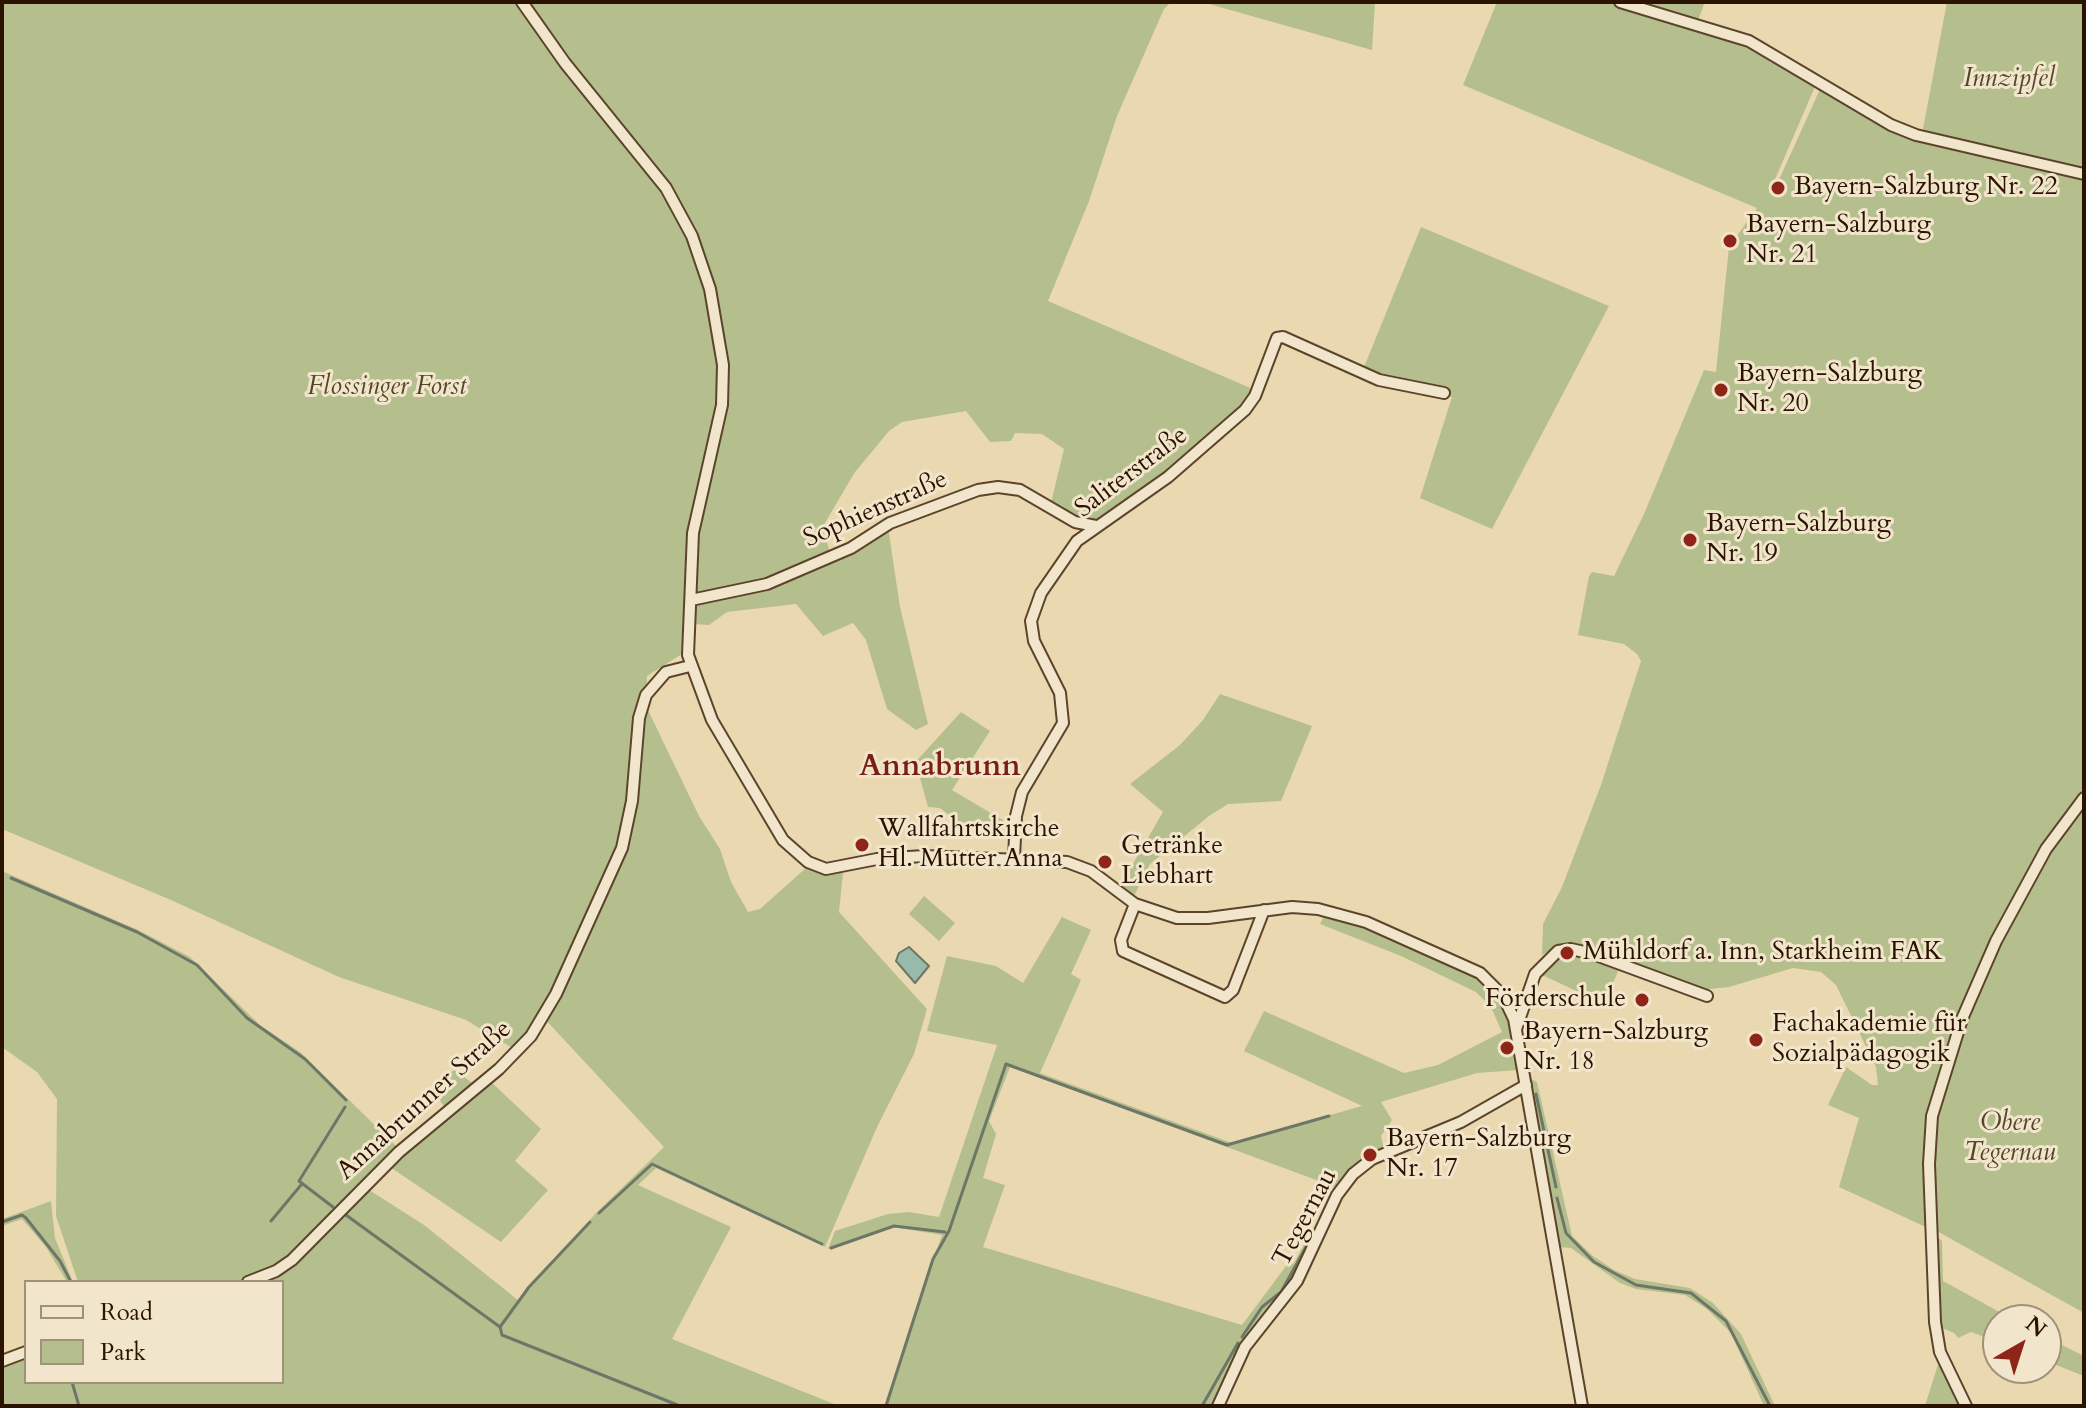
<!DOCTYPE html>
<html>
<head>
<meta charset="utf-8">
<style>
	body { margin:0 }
	#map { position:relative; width:2086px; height:1408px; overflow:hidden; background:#ead8b0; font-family:Cardo,serif }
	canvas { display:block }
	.frame { position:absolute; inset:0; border:4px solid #2c1200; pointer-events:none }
	.legend { position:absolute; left:24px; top:1280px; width:260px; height:104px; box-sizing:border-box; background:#f1e6cc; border:2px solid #a2917a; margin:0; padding:10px 14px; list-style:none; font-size:24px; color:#2c1200 }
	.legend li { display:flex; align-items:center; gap:16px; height:40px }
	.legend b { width:40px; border:2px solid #a2917a }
	.north { position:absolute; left:1982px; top:1304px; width:80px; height:80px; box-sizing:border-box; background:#f1e6cc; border:2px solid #a2917a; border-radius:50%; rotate:39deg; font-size:22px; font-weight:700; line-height:32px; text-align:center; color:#2c1200 }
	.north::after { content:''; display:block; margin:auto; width:28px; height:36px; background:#8f2418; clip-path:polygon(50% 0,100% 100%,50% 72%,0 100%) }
</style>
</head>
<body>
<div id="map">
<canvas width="2086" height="1408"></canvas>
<div class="frame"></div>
<ul class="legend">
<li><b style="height:10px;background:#f1e6cc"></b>Road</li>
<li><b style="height:22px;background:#b5bf8d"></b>Park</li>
</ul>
<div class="north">N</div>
</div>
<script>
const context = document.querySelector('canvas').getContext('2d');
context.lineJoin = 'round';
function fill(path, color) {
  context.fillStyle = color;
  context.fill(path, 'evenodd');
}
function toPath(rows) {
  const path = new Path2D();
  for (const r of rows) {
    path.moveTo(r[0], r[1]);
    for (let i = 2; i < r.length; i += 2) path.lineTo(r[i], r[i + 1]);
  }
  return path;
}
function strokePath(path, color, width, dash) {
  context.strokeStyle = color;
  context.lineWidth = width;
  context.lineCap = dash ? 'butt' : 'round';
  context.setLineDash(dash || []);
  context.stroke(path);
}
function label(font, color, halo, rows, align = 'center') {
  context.font = font + ' Cardo,serif';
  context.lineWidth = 6;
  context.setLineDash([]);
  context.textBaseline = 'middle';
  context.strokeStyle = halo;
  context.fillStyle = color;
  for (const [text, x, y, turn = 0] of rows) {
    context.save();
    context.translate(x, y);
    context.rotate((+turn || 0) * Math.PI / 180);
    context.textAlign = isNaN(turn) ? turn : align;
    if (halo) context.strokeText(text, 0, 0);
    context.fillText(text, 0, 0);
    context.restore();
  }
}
const green = toPath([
	[2,2,1171,2,1164,9,1117,116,1089,201,1048,301,1255,390,1247,405,1160,480,1108,515,1089,521,1051,503,1064,449,1042,434,1015,433,1011,441,990,442,966,411,902,422,889,431,855,472,822,528,832,558,888,527,900,607,928,724,916,730,887,709,866,640,853,623,823,636,796,604,727,612,709,625,692,624,690,649,647,676,646,706,699,816,720,849,731,882,748,912,760,909,807,867,843,873,839,912,927,1009,914,1054,878,1125,825,1247,656,1168,638,1185,731,1227,672,1339,839,1406,2,1406,2,1365,26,1356,26,1382,282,1382,282,1282,78,1282,56,1216,57,1099,37,1072,2,1047,2,871,138,930,190,957,260,1025,300,1052,397,1147,294,1252,366,1188,424,1225,518,1300,596,1213,664,1147,541,1015,514,1049,466,1020,339,977,171,900,2,829],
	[1202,2,1375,2,1372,50],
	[1497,2,1613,2,1743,41,1817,82,1773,184,1778,182,1821,87,1882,123,2084,176,2084,793,2072,806,1962,1009,1931,1104,1928,1228,1839,1187,1859,1118,1828,1105,1846,1067,1872,1085,1878,1085,1876,1067,1836,985,1821,972,1793,968,1729,987,1700,990,1629,964,1552,950,1542,955,1543,924,1562,887,1601,785,1641,661,1637,654,1624,644,1578,635,1589,576,1592,572,1614,576,1644,514,1704,370,1716,372,1729,247,1757,208,1463,85],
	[1626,2,1705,2,1698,20],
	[1947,2,2084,2,2084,171,1922,134],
	[1421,227,1609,306,1492,529,1420,498,1452,397,1400,386,1362,372],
	[1220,694,1312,726,1281,801,1228,804,1209,816,1150,864,1134,896,1120,886,1163,812,1130,784,1180,745,1203,720],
	[961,712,990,731,952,790,1006,822,1003,828,964,827,940,808,928,807,920,778,911,767],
	[2084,803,2084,1313,1935,1230,1934,1144,1935,1123,1975,993,2039,868],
	[924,896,955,923,939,941,909,914],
	[1325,914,1349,920,1477,975,1501,1001,1512,1026,1519,1070,1477,1073,1381,1102,1392,1120,1381,1136,1384,1150,1338,1188,1010,1067,989,1121,996,1134,983,1178,1005,1185,983,1247,1242,1325,1286,1266,1294,1263,1309,1235,1315,1236,1299,1273,1257,1330,1215,1406,884,1406,942,1235,893,1227,828,1249,835,1231,888,1214,909,1212,939,1217,997,1045,927,1031,947,956,996,966,1023,983,1062,917,1091,930,1071,974,1081,980,1040,1073,1232,1143,1362,1106,1244,1051,1264,1011,1404,1073,1438,1065,1502,1032,1491,1007,1476,992,1401,956,1320,924],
	[1566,954,1586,956,1619,969,1604,1004,1538,973,1554,957],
	[454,1070,474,1084,490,1081,541,1129,515,1161,548,1190,501,1242,390,1167,445,1108,432,1088],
	[1529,1078,1537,1082,1572,1236,1593,1256,1614,1270,1635,1279,1690,1288,1713,1303,1741,1334,1775,1406,1764,1406,1731,1333,1707,1309,1685,1295,1636,1289,1620,1283,1571,1248,1559,1247],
	[51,1201,55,1238,73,1282,67,1282,46,1247,22,1219,2,1226,2,1219],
	[1938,1237,1942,1241,1943,1281,2014,1320,1998,1320,1998,1342,1971,1332,1958,1338,1954,1333,1940,1327],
	[2046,1337,2084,1356,2084,1376,2046,1361],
	[1940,1358,1964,1406,1925,1406]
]);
const water = toPath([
	[909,947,929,966,915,983,896,961,899,953,909,947]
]);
const stream = toPath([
	[11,878,137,932,197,965,247,1018,305,1059,346,1100],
	[1536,1094,1556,1187],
	[1557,1198,1566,1233,1594,1262,1636,1285,1691,1293,1726,1321,1770,1406],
	[333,1207,299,1181,345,1107],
	[599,1213,652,1164,822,1244],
	[346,1215,500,1327,502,1335,680,1406],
	[271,1221,301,1185],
	[2,1222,22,1215,26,1218,60,1261,71,1282],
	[831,1248,894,1226,945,1232],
	[500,1327,529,1287,590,1222],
	[1242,1337,1262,1307,1281,1292,1311,1238],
	[72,1382,79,1406],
	[886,1406,933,1259,949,1231,1006,1064,1227,1145,1329,1116],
	[1202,1406,1238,1343]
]);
const minor = toPath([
	[522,2,565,63,666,188,692,236,710,289,723,365,722,405,693,533,688,655,712,720,783,840,808,862,826,869,877,859,924,856,1067,862,1091,871,1135,904,1177,918,1208,918,1292,907,1318,909,1366,922,1480,973,1503,996,1514,1019,1582,1406],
	[1620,2,1749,41,1891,125,1916,135,2084,174],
	[691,600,767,584,851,548,890,523,978,490,998,487,1020,490,1075,522,1096,526],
	[1014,858,1016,816,1022,792,1063,723,1060,693,1034,641,1031,621,1041,593,1077,541,1168,477,1245,410,1255,396,1277,338,1283,337,1379,380,1444,393],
	[1135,904,1121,940,1123,951,1225,997,1233,990,1264,910],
	[1516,1029,1535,974,1558,951,1571,949,1593,954,1707,996],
	[248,1282,276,1271,292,1260,399,1152,499,1069,531,1036,556,994,622,848,632,801,639,718,646,695,666,672,690,666],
	[2,1361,26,1352],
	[1218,1406,1245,1347,1297,1281,1337,1195,1353,1174,1372,1159,1461,1122,1526,1085],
	[1966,1406,1940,1352,1935,1322,1929,1164,1932,1116,1962,1019,1996,941,2046,849,2084,798]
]);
const markers = [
	[1778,188,8,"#8f2418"],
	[1730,241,8,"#8f2418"],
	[1721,390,8,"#8f2418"],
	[1690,540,8,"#8f2418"],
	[862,845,8,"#8f2418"],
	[1105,862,8,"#8f2418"],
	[1567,953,8,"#8f2418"],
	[1642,1000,8,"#8f2418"],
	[1756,1040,8,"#8f2418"],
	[1507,1048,8,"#8f2418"],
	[1370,1155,8,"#8f2418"]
];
const parkNames = [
	["Innzipfel",2009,80],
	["Flossinger Forst",387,388],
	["Obere",2010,1124],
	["Tegernau",2010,1154]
];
const poiNames = [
	["Bayern-Salzburg Nr. 22",1794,188],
	["Bayern-Salzburg",1746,226],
	["Nr. 21",1746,256],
	["Bayern-Salzburg",1737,375],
	["Nr. 20",1737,405],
	["Bayern-Salzburg",1706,525],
	["Nr. 19",1706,555],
	["Wallfahrtskirche",878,830],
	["Hl. Mutter Anna",878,860],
	["Getränke",1121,847],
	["Liebhart",1121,877],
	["Mühldorf a. Inn, Starkheim FAK",1583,953],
	["Förderschule",1626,1000,"right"],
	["Fachakademie für",1772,1025],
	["Sozialpädagogik",1772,1055],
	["Bayern-Salzburg",1523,1033],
	["Nr. 18",1523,1063],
	["Bayern-Salzburg",1386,1140],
	["Nr. 17",1386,1170]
];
const streetNames = [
	["Saliterstraße",1132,473,-37],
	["Sophienstraße",876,510,-24],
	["Annabrunner Straße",425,1101,-42],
	["Tegernau",1306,1218,-62]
];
const quarterNames = [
	["Annabrunn",940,768]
];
fill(green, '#b5bf8d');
fill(water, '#98baab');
strokePath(water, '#6d7767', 2);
strokePath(stream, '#6d7767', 3);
strokePath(minor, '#5c442c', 14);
strokePath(minor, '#f1e6cc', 10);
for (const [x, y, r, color] of markers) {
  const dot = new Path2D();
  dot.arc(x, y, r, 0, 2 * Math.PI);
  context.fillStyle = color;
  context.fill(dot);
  strokePath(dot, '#f1e6cc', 3);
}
label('italic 26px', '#55462a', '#f1e6cc', parkNames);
label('26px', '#2c1200', '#f1e6cc', poiNames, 'left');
label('26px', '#2c1200', '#f1e6cc', streetNames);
label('bold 30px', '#7a1f14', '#f1e6cc', quarterNames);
</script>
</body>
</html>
